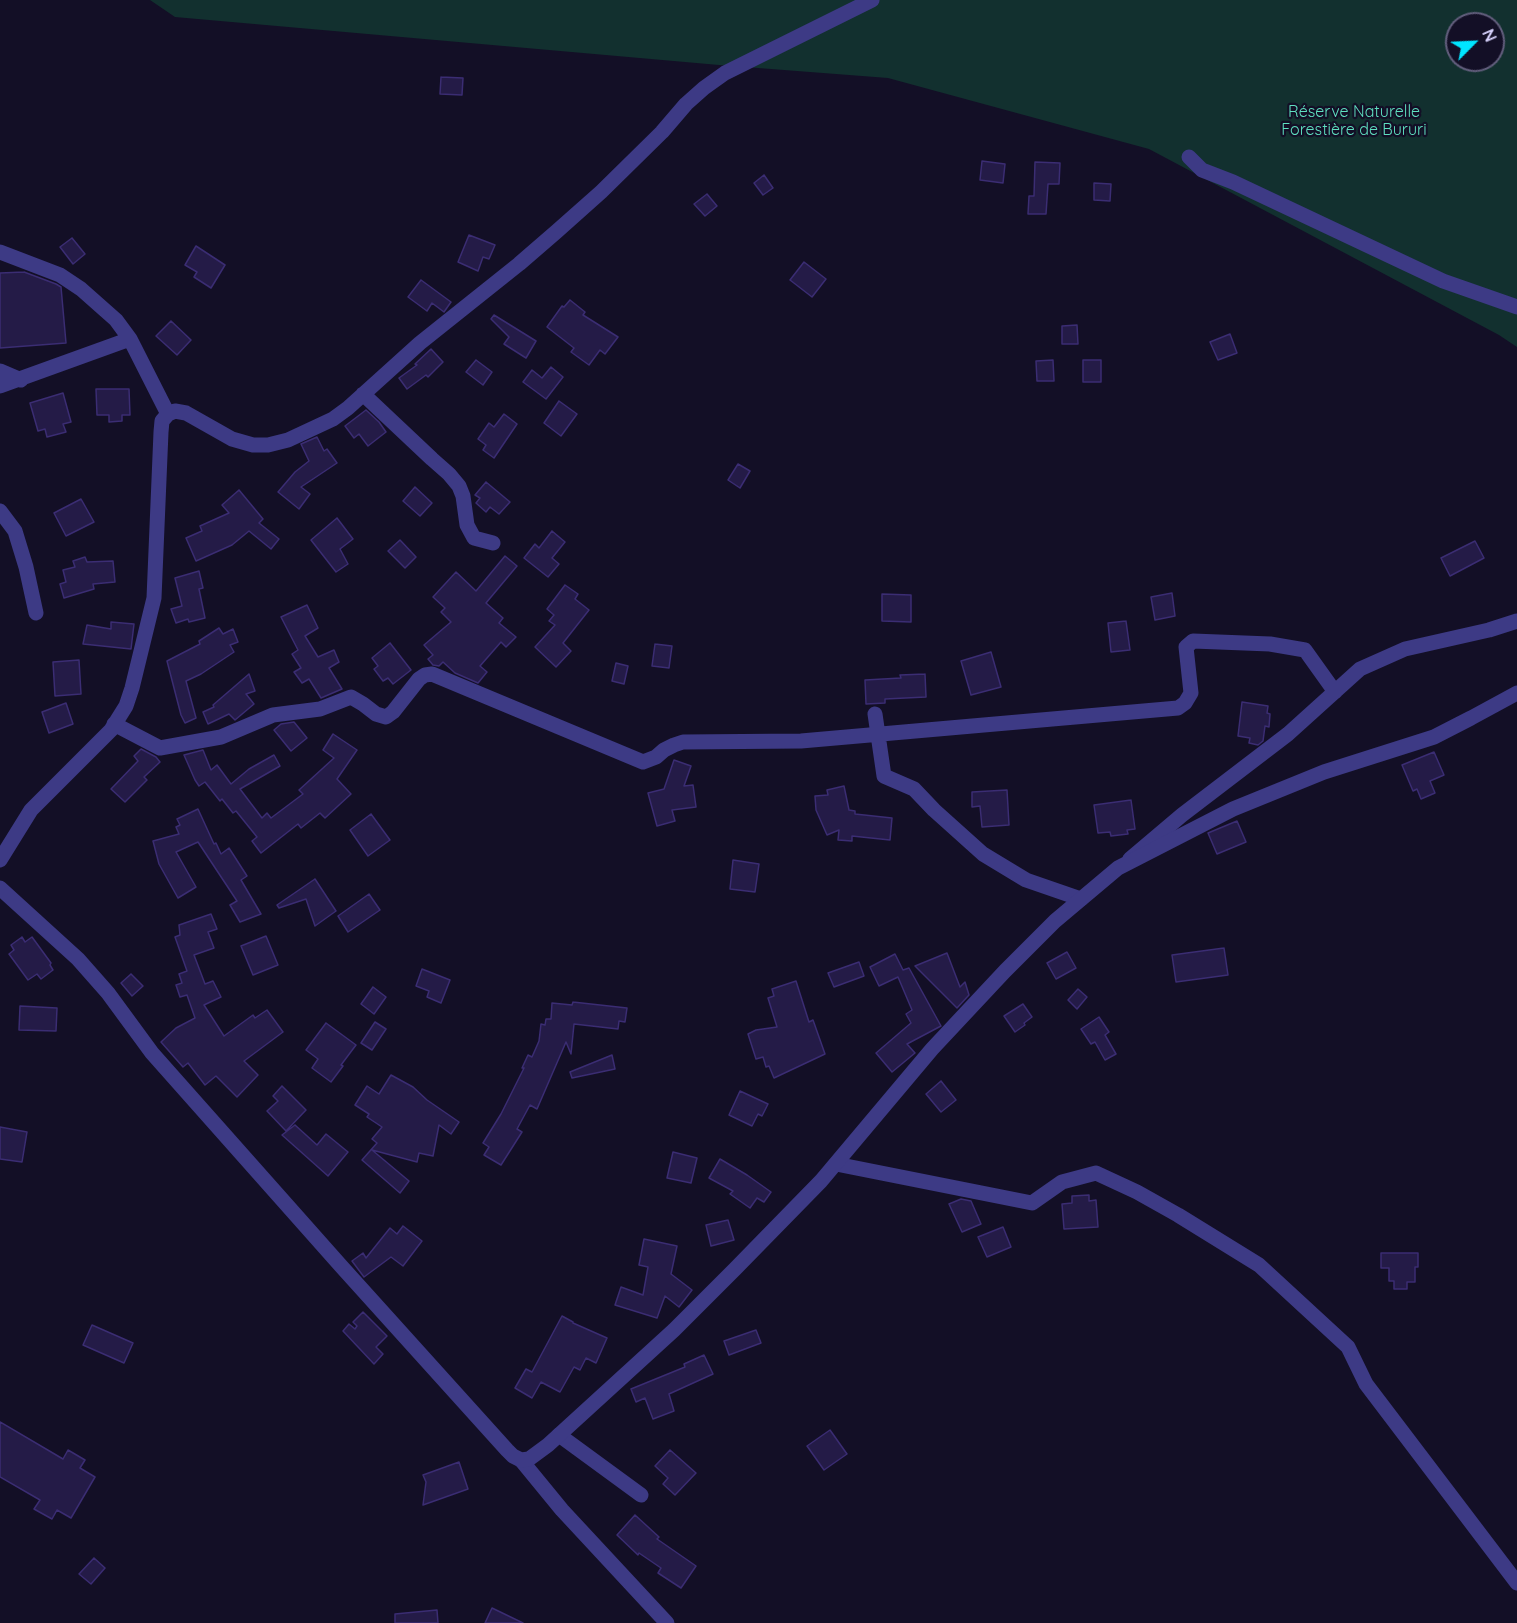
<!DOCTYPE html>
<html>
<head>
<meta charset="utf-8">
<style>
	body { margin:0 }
	#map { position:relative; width:1517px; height:1623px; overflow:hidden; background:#130f26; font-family:Quicksand,sans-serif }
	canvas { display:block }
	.north { position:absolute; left:1445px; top:12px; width:60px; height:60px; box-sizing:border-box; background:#130f26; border:2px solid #625e7d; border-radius:50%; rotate:66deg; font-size:16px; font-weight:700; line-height:24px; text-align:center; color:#d9d4ff }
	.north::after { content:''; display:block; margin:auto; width:21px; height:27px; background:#00e5ff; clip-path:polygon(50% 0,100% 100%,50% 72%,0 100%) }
</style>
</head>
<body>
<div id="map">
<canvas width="1517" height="1623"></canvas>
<div class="north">N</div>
</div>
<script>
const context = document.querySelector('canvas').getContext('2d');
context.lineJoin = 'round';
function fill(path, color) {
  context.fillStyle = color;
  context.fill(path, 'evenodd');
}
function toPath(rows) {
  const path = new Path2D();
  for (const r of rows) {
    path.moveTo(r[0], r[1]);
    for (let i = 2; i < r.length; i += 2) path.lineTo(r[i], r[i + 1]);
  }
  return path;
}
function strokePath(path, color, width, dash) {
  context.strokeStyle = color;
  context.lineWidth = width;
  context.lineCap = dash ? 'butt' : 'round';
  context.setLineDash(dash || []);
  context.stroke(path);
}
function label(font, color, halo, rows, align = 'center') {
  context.font = font + ' Quicksand,sans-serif';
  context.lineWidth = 4.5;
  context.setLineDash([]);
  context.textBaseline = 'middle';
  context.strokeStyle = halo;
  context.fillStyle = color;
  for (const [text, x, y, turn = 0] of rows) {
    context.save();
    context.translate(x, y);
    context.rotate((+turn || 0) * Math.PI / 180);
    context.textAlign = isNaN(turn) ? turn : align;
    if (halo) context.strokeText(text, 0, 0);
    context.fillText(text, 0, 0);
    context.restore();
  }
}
const green = toPath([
	[150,0,1517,0,1517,347,1499,335,1149,149,888,78,719,65,175,17],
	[1457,24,1493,24,1493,60,1457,60]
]);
const building = toPath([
	[441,77,463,78,462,95,440,94,441,77],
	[982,161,1005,164,1003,183,980,180,982,161],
	[1035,162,1060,163,1059,184,1048,184,1046,214,1028,214,1029,196,1034,196,1035,162],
	[764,175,773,188,763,195,754,183,764,175],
	[1094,183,1111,184,1110,201,1094,200,1094,183],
	[707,194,717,206,705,216,694,204,707,194],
	[469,235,495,245,489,259,483,257,478,271,458,262,469,235],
	[72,238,85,254,73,264,60,247,72,238],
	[196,246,225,265,211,288,194,277,197,272,185,265,196,246],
	[804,262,826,279,812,297,790,280,804,262],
	[24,272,56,284,61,287,66,343,0,348,0,273,24,272],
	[421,280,451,302,444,312,432,303,427,311,408,297,421,280],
	[570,300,585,312,583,315,618,337,605,354,600,350,589,365,571,352,574,348,547,327,562,306,564,307,570,300],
	[494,315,536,341,526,358,504,344,509,337,491,319,494,315],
	[171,321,191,340,177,355,156,336,171,321],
	[1077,325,1078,344,1062,344,1062,326,1077,325],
	[1230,334,1237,353,1218,360,1210,342,1230,334],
	[431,349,443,362,428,377,426,375,407,389,399,378,417,365,415,364,431,349],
	[476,360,492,372,483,385,466,372,476,360],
	[1053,360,1054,381,1037,381,1036,361,1053,360],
	[1083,360,1101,360,1101,382,1083,382,1083,360],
	[551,367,563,377,546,399,523,382,532,370,542,378,551,367],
	[96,389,129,389,130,415,122,415,122,421,109,422,109,415,97,415,96,389],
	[63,393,71,422,63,424,66,432,47,437,45,429,38,431,30,403,63,393],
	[559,401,577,414,561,436,544,423,559,401],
	[366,410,379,422,386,432,368,446,359,434,354,438,345,426,366,410],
	[504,414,517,424,494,458,483,450,486,445,478,439,489,423,494,427,504,414],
	[317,437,324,451,327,449,337,463,301,487,310,494,299,509,278,492,295,472,309,461,301,444,317,437],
	[738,464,750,471,740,488,728,480,738,464],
	[486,482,510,502,499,514,490,507,486,512,476,503,480,498,475,495,486,482],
	[415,487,432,503,420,516,403,501,415,487],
	[239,490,263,519,259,523,279,539,271,549,249,531,232,545,196,561,186,538,202,531,200,526,229,513,222,505,239,490],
	[81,499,94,522,66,536,54,513,81,499],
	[337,518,353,539,340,549,348,564,336,572,311,540,337,518],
	[552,531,565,542,552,558,559,564,548,577,524,558,535,544,539,548,552,531],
	[400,540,416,557,405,568,388,551,400,540],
	[1475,541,1484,558,1450,576,1441,558,1475,541],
	[505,556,517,566,486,603,503,618,499,623,516,637,506,647,501,642,480,666,487,672,478,683,455,673,443,662,439,666,433,665,428,659,433,655,424,645,451,622,441,612,445,608,433,597,456,572,476,591,505,556],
	[85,557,87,562,113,561,115,582,93,584,94,589,64,598,60,584,66,582,63,570,75,567,73,561,85,557],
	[199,571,203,588,199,589,205,618,189,622,188,619,176,623,171,609,182,606,175,578,199,571],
	[565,585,578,594,575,599,589,610,563,643,571,651,556,667,535,647,555,625,549,621,554,615,547,609,565,585],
	[1172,593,1175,616,1155,620,1151,597,1172,593],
	[882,594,911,595,911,622,882,621,882,594],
	[307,605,318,628,305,636,318,657,334,650,339,662,329,668,342,689,321,698,309,679,302,683,294,672,301,668,292,654,298,650,281,617,307,605],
	[1126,621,1130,650,1111,652,1108,623,1126,621],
	[111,622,134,624,131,649,83,644,87,625,111,629,111,622],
	[219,628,223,634,233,629,238,642,230,645,234,652,201,674,186,681,196,718,185,723,181,715,167,661,200,644,199,641,219,628],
	[390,643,411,670,393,684,388,678,383,681,374,669,378,666,372,658,390,643],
	[655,644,672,646,669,668,652,666,655,644],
	[991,652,1001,687,971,695,961,661,991,652],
	[79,660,81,694,55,696,53,662,79,660],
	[616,663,628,666,624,684,612,681,616,663],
	[249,674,255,691,246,694,254,704,235,720,229,714,208,724,203,712,214,707,213,705,249,674],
	[925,674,926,697,885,699,885,703,866,704,865,680,901,678,900,675,925,674],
	[1242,702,1268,706,1267,713,1270,714,1269,727,1265,726,1263,741,1258,745,1249,743,1250,738,1238,736,1242,702],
	[66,703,73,724,49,733,42,712,66,703],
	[294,722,307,738,291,751,274,730,281,724,294,722],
	[333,734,357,750,337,779,351,794,325,818,320,813,301,828,298,824,261,853,252,841,257,837,236,811,233,813,222,799,220,801,205,782,199,786,195,780,184,755,203,750,211,770,217,765,231,784,249,769,274,755,280,766,240,789,262,818,267,813,271,818,303,794,299,790,334,758,323,750,333,734],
	[141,749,156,757,160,762,144,777,147,780,125,802,111,789,138,761,134,756,141,749],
	[1434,752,1444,775,1430,781,1435,793,1421,799,1417,789,1413,791,1402,765,1434,752],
	[674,760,691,766,684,786,693,785,696,807,672,810,675,821,657,826,648,793,664,789,674,760],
	[844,786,849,810,855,811,855,814,892,818,890,840,852,836,852,841,838,840,839,830,827,835,816,810,815,796,828,795,827,790,844,786],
	[1007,790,1009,825,982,827,980,806,972,807,972,792,1007,790],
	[1131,800,1135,829,1127,830,1128,834,1111,836,1110,832,1098,833,1094,805,1131,800],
	[198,809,214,844,216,843,221,854,229,848,247,876,241,880,261,914,240,922,230,905,237,901,198,842,176,852,196,887,178,898,159,864,153,841,179,834,176,827,180,825,177,819,198,809],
	[371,814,390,840,368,856,350,830,371,814],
	[1237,821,1246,842,1217,854,1208,833,1237,821],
	[733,860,759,864,755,892,730,889,733,860],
	[315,879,336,911,315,926,306,899,279,908,277,905,315,879],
	[369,894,380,910,348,932,338,916,369,894],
	[211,914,217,929,208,932,214,948,194,955,205,984,213,981,221,997,204,1005,224,1036,253,1015,255,1018,267,1010,283,1032,244,1061,258,1075,237,1097,216,1076,205,1085,188,1063,183,1067,161,1042,176,1028,195,1018,187,995,180,997,176,985,182,983,179,974,187,971,175,937,180,935,179,925,211,914],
	[266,936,278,965,253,975,241,946,266,936],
	[22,937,25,942,32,937,51,963,50,965,53,970,41,979,37,974,28,980,9,954,14,950,11,945,22,937],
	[1224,948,1228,975,1176,982,1172,955,1224,948],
	[1067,952,1076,968,1056,979,1047,963,1067,952],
	[947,953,960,987,965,982,969,995,957,1008,915,966,947,953],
	[895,954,903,970,909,968,941,1026,907,1044,915,1053,892,1072,876,1053,911,1023,906,1014,912,1010,898,977,879,986,870,967,895,954],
	[859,962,864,976,834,987,828,973,859,962],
	[422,969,450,980,441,1003,427,997,429,991,416,986,422,969],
	[131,974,143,986,132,996,121,983,131,974],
	[796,981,809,1022,813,1020,825,1054,774,1078,769,1066,766,1067,763,1057,756,1059,748,1034,756,1030,777,1027,768,998,774,996,772,989,796,981],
	[373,987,386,997,374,1014,361,1004,373,987],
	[1078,989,1087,997,1077,1009,1068,1000,1078,989],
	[573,1002,627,1008,625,1022,619,1021,618,1029,574,1024,571,1054,566,1042,537,1109,530,1105,517,1129,522,1132,501,1165,484,1155,489,1147,483,1143,501,1114,524,1068,522,1068,528,1055,532,1057,539,1041,541,1024,545,1025,546,1019,551,1019,552,1003,572,1005,573,1002],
	[1023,1004,1032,1017,1024,1023,1025,1025,1015,1032,1004,1016,1023,1004],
	[20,1006,57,1008,56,1031,19,1030,20,1006],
	[1099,1017,1109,1032,1105,1035,1116,1054,1105,1060,1095,1042,1091,1044,1081,1029,1099,1017],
	[375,1022,386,1029,372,1050,361,1043,375,1022],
	[326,1023,356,1045,341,1065,343,1066,331,1082,312,1068,318,1059,306,1050,326,1023],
	[612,1055,615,1069,572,1078,570,1072,612,1055],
	[391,1075,413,1087,427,1100,459,1122,451,1134,439,1125,433,1156,419,1153,417,1162,372,1150,409,1181,400,1193,362,1160,377,1143,372,1139,382,1127,367,1117,369,1114,355,1105,367,1086,379,1094,391,1075],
	[941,1081,956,1100,941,1112,926,1094,941,1081],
	[282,1086,306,1110,286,1131,267,1111,278,1101,273,1096,282,1086],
	[740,1091,768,1104,762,1116,758,1114,752,1126,729,1115,740,1091],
	[295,1125,317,1145,326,1134,348,1152,328,1176,282,1135,295,1125],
	[0,1127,27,1132,22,1162,0,1159,0,1127],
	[673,1152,697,1158,691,1183,667,1178,673,1152],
	[720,1159,747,1175,771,1192,764,1202,757,1198,750,1208,730,1194,733,1191,709,1178,720,1159],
	[1089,1195,1089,1201,1096,1200,1098,1227,1064,1229,1062,1204,1072,1203,1072,1196,1089,1195],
	[961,1199,971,1201,981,1224,962,1232,949,1204,961,1199],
	[728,1220,734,1240,711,1246,706,1225,728,1220],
	[403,1226,422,1241,403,1266,391,1257,364,1277,352,1261,363,1253,366,1258,390,1228,397,1234,403,1226],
	[1003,1227,1011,1247,987,1257,978,1237,1003,1227],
	[644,1239,677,1246,671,1274,692,1290,679,1307,665,1296,657,1318,615,1305,621,1287,643,1295,648,1267,639,1265,644,1239],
	[1381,1253,1418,1253,1418,1267,1415,1267,1415,1282,1407,1282,1407,1289,1394,1289,1394,1281,1389,1281,1389,1268,1381,1268,1381,1253],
	[363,1312,387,1336,376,1347,383,1354,374,1364,343,1331,349,1324,355,1329,357,1326,353,1322,363,1312],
	[562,1316,573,1322,573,1323,607,1338,596,1363,586,1358,580,1370,574,1367,560,1392,541,1382,532,1398,515,1388,526,1369,532,1372,562,1316],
	[92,1325,133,1343,124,1363,83,1345,92,1325],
	[756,1330,761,1343,729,1355,724,1341,756,1330],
	[704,1355,713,1374,669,1394,674,1411,653,1419,645,1398,636,1402,631,1389,685,1367,684,1364,704,1355],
	[0,1422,63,1459,68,1450,85,1460,80,1468,95,1477,71,1518,57,1510,52,1519,34,1509,40,1500,0,1477,0,1422],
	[830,1430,847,1454,824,1470,807,1446,830,1430],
	[670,1450,696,1473,675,1495,663,1484,668,1478,655,1466,670,1450],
	[459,1462,468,1489,423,1505,426,1482,423,1475,459,1462],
	[635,1515,659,1537,657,1539,696,1566,681,1588,658,1573,661,1568,639,1553,638,1555,617,1535,635,1515],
	[94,1558,105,1568,91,1584,79,1574,94,1558],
	[492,1608,523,1623,485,1623,492,1608],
	[437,1610,438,1623,395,1623,395,1614,437,1610]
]);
const minor = toPath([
	[1189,157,1202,170,1233,182,1443,281,1517,307],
	[0,252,60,275,81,289,116,320,130,339,168,414],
	[0,371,21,380],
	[0,386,130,339],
	[363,394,432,459,449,474,459,486,463,496,467,525,474,538,493,543],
	[0,511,15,531,26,567,36,613],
	[875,714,884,776,914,789,934,810,983,854,1026,880,1081,899],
	[114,724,160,748,221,737,273,715,320,709,351,697,363,704,376,714,386,717,393,712,419,679,425,675,432,674,643,762,656,757,664,750,674,745,683,742,801,741,1178,708,1185,703,1191,693,1186,647,1193,641,1270,644,1305,650,1335,692],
	[1130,859,1182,815,1288,734,1360,669,1405,649,1489,630,1517,621],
	[0,860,31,810,111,730,126,706,132,688,154,598,161,432,162,421,168,414,175,411,186,413,232,439,253,445,268,445,288,440,333,419,348,408,420,343,519,264,556,232,601,192,662,132,686,104,704,88,725,73,872,0],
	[836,1164,1032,1203,1062,1182,1096,1173,1137,1192,1178,1215,1259,1265,1348,1347,1366,1384,1517,1583],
	[559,1435,641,1495],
	[521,1460,562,1510,667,1623]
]);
const tertiary = toPath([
	[0,888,78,959,108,993,152,1053,341,1266,507,1450,513,1456,521,1460,529,1459,548,1445,674,1330,735,1269,821,1181,932,1049,1005,971,1055,921,1118,868,1233,809,1324,772,1434,737,1471,718,1517,693]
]);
const parkNames = [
	["Réserve Naturelle",1354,112],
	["Forestière de Bururi",1354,130]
];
fill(green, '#12302f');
fill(building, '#241b47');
strokePath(building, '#3b2d73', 1.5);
strokePath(minor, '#3d3a85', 15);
strokePath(tertiary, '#3d3a85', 15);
label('16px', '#5fe0c0', '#130f26', parkNames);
</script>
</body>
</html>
